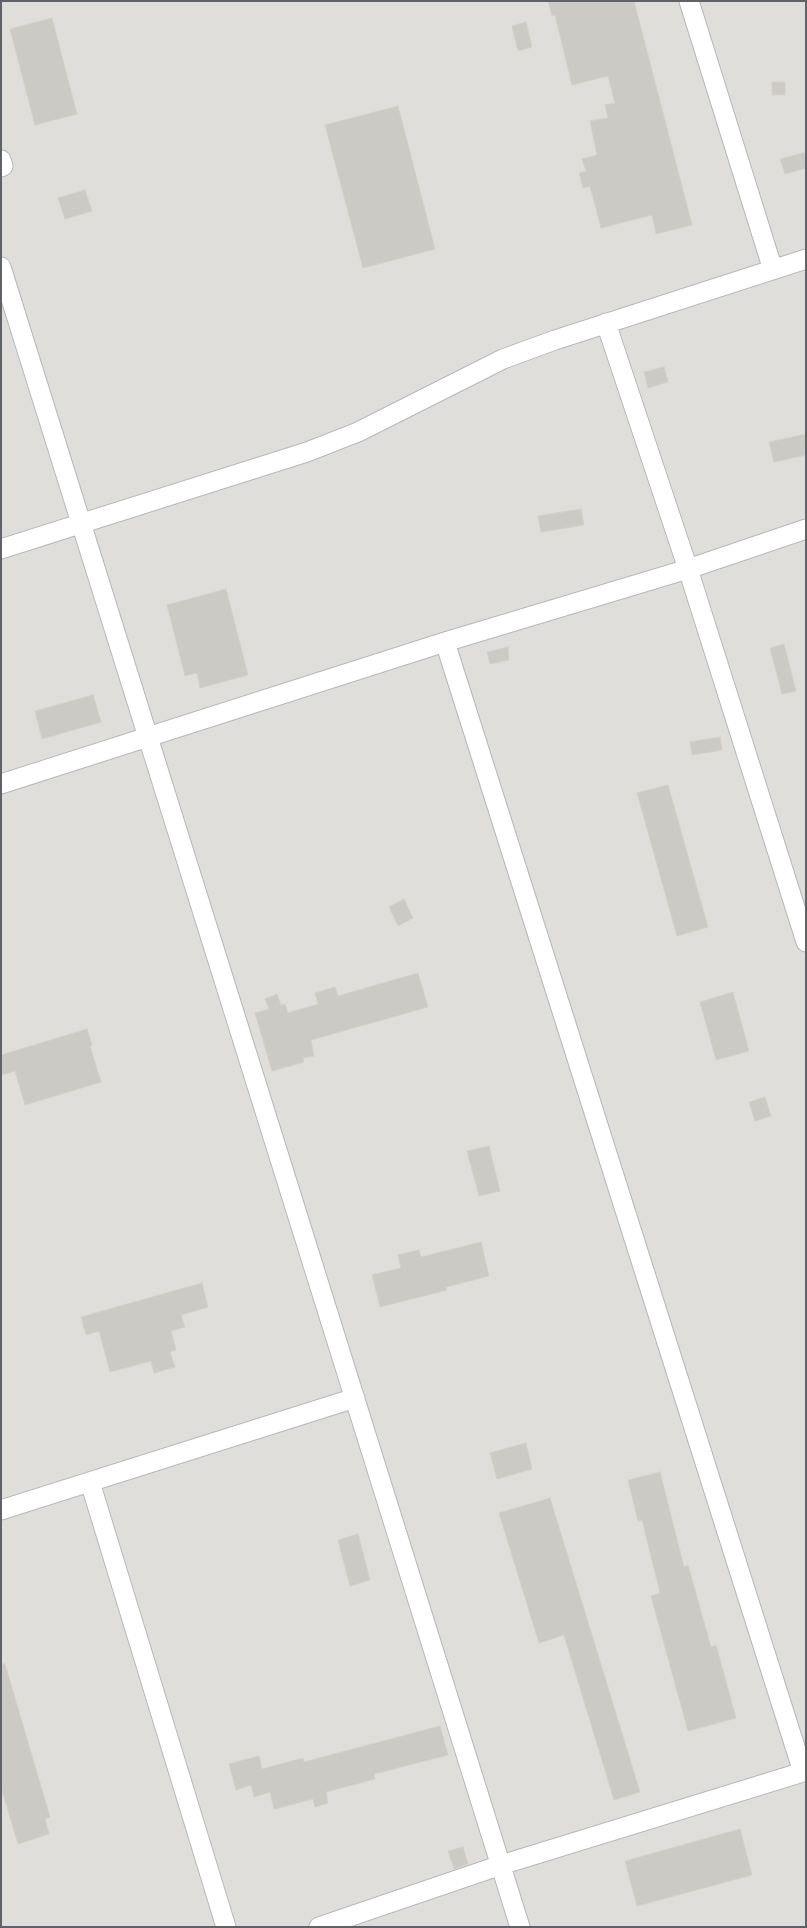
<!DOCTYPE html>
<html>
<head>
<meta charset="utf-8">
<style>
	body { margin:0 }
	#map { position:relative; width:807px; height:1928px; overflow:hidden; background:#f1efe8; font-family:"Fira Sans Condensed",sans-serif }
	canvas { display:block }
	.frame { position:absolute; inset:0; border:2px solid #5f6368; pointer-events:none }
</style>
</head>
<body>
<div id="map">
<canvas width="807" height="1928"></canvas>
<div class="frame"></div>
</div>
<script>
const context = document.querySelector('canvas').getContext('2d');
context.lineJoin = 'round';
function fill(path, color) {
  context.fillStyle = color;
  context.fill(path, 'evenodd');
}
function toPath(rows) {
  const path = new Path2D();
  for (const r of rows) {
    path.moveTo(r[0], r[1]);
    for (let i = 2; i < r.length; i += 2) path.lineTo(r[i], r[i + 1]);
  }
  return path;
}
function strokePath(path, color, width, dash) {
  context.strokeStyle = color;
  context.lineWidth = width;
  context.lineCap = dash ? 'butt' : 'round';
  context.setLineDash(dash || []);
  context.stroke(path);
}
const industrial = toPath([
	[1,1,806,1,806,1927,1,1927]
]);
const building = toPath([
	[548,1,634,1,692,225,656,234,652,215,601,228,590,186,583,188,579,173,586,171,582,159,597,155,590,121,608,118,605,105,615,103,608,76,572,85,555,15,552,16,548,1],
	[52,18,77,114,35,125,10,29,52,18],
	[526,22,532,47,518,51,512,26,526,22],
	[772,82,785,82,785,95,772,95,772,82],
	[398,106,435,249,363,268,325,125,398,106],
	[806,152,806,168,785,174,780,159,806,152],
	[85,190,92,211,65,219,58,198,85,190],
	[664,367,668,382,648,388,644,372,664,367],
	[806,434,806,455,774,462,769,442,806,434],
	[581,509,584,525,541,532,538,516,581,509],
	[226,589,248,675,200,688,197,673,185,676,167,605,226,589],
	[784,644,796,691,782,694,770,648,784,644],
	[508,647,509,660,490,664,487,652,508,647],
	[93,695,101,722,42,739,35,711,93,695],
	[720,737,722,750,692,755,690,742,720,737],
	[668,785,708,927,677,936,637,793,668,785],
	[404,899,413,918,398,926,389,907,404,899],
	[418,973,428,1007,311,1040,314,1056,303,1058,304,1062,272,1071,255,1013,269,1009,265,999,277,994,281,1005,285,1004,288,1013,318,1004,315,993,335,987,338,996,418,973],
	[733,992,749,1051,716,1060,700,1002,733,992],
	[87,1029,92,1045,90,1046,101,1082,25,1105,15,1071,1,1075,1,1055,87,1029],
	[765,1097,771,1116,755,1121,749,1102,765,1097],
	[489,1146,500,1191,479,1196,467,1151,489,1146],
	[481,1242,489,1276,446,1287,447,1290,380,1307,372,1275,401,1268,398,1255,419,1250,421,1257,481,1242],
	[202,1283,208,1307,181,1315,185,1327,171,1331,176,1350,170,1352,175,1367,154,1373,151,1361,110,1372,99,1331,86,1335,81,1317,202,1283],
	[526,1443,532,1469,497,1479,490,1453,526,1443],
	[660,1472,684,1567,688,1565,711,1647,716,1645,736,1718,688,1731,651,1596,660,1593,642,1520,638,1521,628,1480,660,1472],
	[550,1498,640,1792,614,1800,564,1635,539,1643,499,1513,550,1498],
	[358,1534,370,1580,350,1586,338,1540,358,1534],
	[1,1664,5,1664,50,1817,45,1819,49,1834,18,1844,1,1787,1,1664],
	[440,1726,448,1755,374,1774,375,1779,326,1792,328,1803,315,1807,313,1799,274,1809,270,1792,254,1797,251,1785,236,1790,229,1764,259,1756,262,1769,303,1758,304,1762,440,1726],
	[740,1829,752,1875,637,1906,625,1861,740,1829],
	[463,1847,468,1864,454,1869,448,1851,463,1847]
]);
const minor = toPath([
	[689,1,773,270],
	[1,160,3,166,1,167],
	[1,267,520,1927],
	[606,323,688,569,806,942],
	[1,549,307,452,358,432,503,359,555,340,806,259],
	[445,642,803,1772],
	[1,784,445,642,688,569,806,529],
	[90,1482,226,1927],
	[1,1510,355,1398],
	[319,1927,501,1865,806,1771]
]);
fill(industrial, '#e0deda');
fill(building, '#cccac5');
strokePath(building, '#d6d1c6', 1);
strokePath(minor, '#b5b8bc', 21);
strokePath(minor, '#fff', 19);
</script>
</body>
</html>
